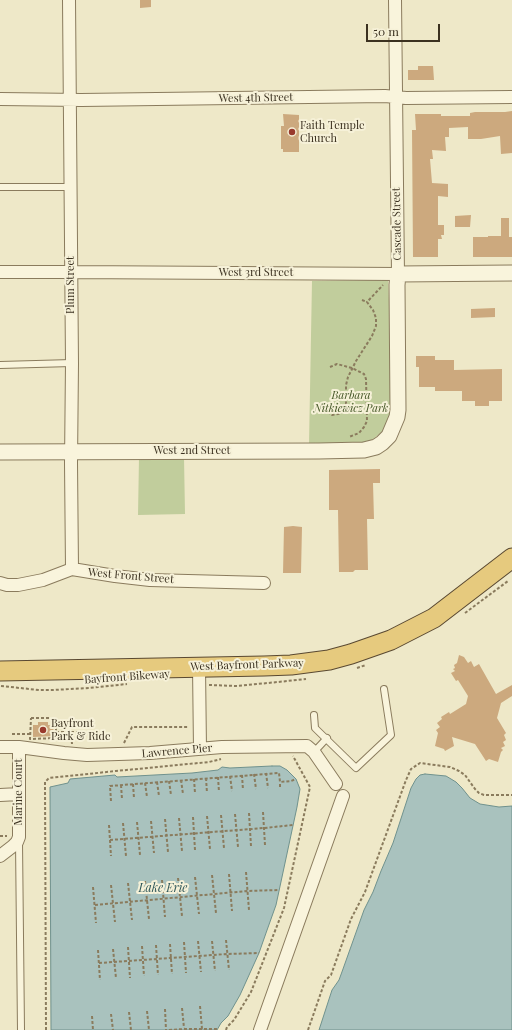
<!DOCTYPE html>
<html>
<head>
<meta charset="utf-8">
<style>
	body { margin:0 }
	#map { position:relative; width:512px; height:1030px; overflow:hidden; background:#eee8c8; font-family:"Playfair Display",serif }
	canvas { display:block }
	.scale { position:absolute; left:366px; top:24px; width:74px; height:18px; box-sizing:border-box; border:2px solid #3b3120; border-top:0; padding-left:5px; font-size:12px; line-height:14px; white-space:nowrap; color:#3b3120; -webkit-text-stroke:3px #f6f1d8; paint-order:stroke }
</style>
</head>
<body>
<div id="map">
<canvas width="512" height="1030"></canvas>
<div class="scale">50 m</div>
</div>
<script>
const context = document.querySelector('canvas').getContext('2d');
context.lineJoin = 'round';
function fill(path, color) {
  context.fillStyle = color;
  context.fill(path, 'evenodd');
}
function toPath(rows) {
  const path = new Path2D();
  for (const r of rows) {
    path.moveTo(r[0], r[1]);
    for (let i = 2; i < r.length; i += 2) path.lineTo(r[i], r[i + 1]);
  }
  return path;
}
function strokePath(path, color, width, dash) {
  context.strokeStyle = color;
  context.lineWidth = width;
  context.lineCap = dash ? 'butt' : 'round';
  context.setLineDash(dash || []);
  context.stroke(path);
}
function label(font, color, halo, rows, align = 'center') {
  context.font = font + ' "Playfair Display",serif';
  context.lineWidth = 4;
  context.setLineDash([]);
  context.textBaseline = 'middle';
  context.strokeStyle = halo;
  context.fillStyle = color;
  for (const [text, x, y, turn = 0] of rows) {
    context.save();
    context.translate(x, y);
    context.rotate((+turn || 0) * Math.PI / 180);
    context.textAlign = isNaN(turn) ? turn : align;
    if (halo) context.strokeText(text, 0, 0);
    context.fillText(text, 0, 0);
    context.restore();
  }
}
const green = toPath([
	[388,280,390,320,392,412,383,431,373,439,365,443,309,445,312,281],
	[184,457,185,514,138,515,139,458]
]);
const water = toPath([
	[272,766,280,766,287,770,296,779,300,789,297,807,276,905,266,933,259,953,240,995,228,1016,221,1023,217,1030,51,1030,50,787,68,783,70,779,115,775,117,777,192,773,218,770,222,767,230,768,272,766],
	[425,774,446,776,456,782,462,788,470,798,480,804,499,807,512,806,512,1030,319,1030,332,990,339,980,343,969,364,910,373,892,381,871,393,843,411,788,416,779,420,775,425,774]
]);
const building = toPath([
	[140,0,151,0,151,7,140,8],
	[418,66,433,66,434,80,408,80,408,70,418,70],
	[512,111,512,153,501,154,500,136,481,139,468,139,468,127,449,128,449,137,445,137,446,151,432,150,433,159,430,159,432,183,448,184,448,197,438,196,438,225,444,225,444,235,441,235,442,239,438,239,438,257,413,257,412,130,416,130,415,114,441,114,441,116,470,116,470,113,475,112,505,112],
	[283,114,299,115,299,152,283,152,283,149,281,149,281,126,284,126],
	[471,215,470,227,455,227,455,216],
	[501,218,509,218,509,237,512,237,512,257,473,257,473,237,488,237,488,236,501,236],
	[495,308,495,317,471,318,471,309],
	[416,356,435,356,435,360,454,360,454,370,502,369,502,401,489,401,489,406,475,406,475,401,462,401,462,391,435,391,435,387,419,387,419,367,416,367],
	[380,469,380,483,373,483,374,519,367,519,368,570,355,570,353,572,339,572,338,510,329,510,329,470],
	[293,526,302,527,301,573,283,573,284,527],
	[459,655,464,657,468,663,471,661,474,667,479,664,496,694,512,685,512,696,501,703,497,718,506,733,504,735,506,740,503,742,505,746,501,748,503,750,501,752,498,762,489,759,486,761,475,744,452,737,454,746,445,751,444,749,435,746,438,733,436,730,440,727,437,723,442,719,441,717,449,712,450,714,466,704,468,696,458,680,456,681,451,673,455,671,453,669,455,668,454,665,457,663],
	[38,722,48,722,48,725,53,725,54,736,33,737,33,725,38,725]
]);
const path = toPath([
	[362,300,367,302],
	[330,367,337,364,352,368,364,374,366,379,367,421,364,427,359,433,349,437],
	[324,403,324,407,326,410,329,413,332,415,338,414,341,413,344,410,346,406,346,385,348,377,356,361,372,336,376,326,376,318,373,310,367,302,383,285],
	[465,613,508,581],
	[357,668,366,665],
	[209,685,237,686,278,682,306,679],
	[1,686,39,690,53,690,89,688,127,684],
	[31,718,56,718,56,738,30,739,31,718],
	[56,732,85,732],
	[71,732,72,744],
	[12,734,31,734],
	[124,743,132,727,189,727],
	[266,773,268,788],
	[254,774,256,789],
	[242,775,243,790],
	[230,776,232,791],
	[218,777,219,792],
	[206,778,207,793],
	[194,779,195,793],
	[181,780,183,794],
	[169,781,171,795],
	[157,782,159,796],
	[145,783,147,797],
	[133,784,134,798],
	[121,785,122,799],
	[280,787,280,782],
	[111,801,110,786,279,773,280,782,291,781,296,779],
	[263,812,265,845],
	[249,813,251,846],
	[235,814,238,847],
	[221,815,224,848],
	[207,816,210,849],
	[193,817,195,850],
	[179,818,182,851],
	[165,819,168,852],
	[151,821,154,853],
	[137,822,140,855],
	[123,823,126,856],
	[109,825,111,856],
	[0,836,7,836],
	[110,840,264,828,293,825],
	[246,872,249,910],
	[229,874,232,911],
	[212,875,216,913],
	[195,877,199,914],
	[178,878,182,916],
	[162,880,165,917],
	[145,881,149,919],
	[128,883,132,920],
	[111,885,115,922],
	[93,887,96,923],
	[95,905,247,891,279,890],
	[226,940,229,970],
	[198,941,201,972],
	[212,941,215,971],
	[184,942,186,973],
	[170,944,172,974],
	[156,945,158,975],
	[142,946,144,976],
	[128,947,130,978],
	[113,949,116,978],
	[98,950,100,980],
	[99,963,227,954,259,953],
	[200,1006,202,1029],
	[182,1008,184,1028],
	[165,1009,166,1030],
	[147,1011,149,1030],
	[129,1012,131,1030],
	[111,1014,113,1030],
	[92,1016,93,1030],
	[46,1030,45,782,49,778,116,771,209,762,221,759],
	[169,1030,184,1029,218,1029],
	[226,1030,227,1027,234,1020,251,992,284,908,310,787,293,756],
	[308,1030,325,981,331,975,351,919,365,892,406,780,411,769,420,763,450,767,459,771,465,775,475,789,479,793,484,795,512,795]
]);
const service = toPath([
	[0,187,70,187],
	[0,365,72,363],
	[314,715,315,728,356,768,391,735,384,689],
	[314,752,327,738],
	[19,842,21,1030]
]);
const minor = toPath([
	[69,0,72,363,71,463,72,569],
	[0,99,81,100,385,96,406,98,512,97],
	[0,272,71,272,398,274,395,0],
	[0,583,7,585,18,585,43,580,72,569,115,576,150,580,264,583],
	[199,667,200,749],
	[0,747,19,747,64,753,87,755,150,753,222,747,307,746,314,752,336,784],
	[0,795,19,794],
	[0,856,13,846,17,842,19,837,19,747],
	[260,1030,343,796]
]);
const tertiary = toPath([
	[0,452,319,451,364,450,376,447,382,443,389,436,397,417,398,410,397,285,398,274,512,273]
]);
const trunk = toPath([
	[0,671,264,666,291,665,329,660,351,654,391,640,434,618,512,558]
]);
const markers = [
	[292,132,4,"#993a2d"],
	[43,730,4,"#993a2d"]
];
const streetNames = [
	["West 4th Street",256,98,-1],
	["Cascade Street",397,224,-91],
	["West 3rd Street",256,273],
	["Plum Street",71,285,-90],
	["West 2nd Street",192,451],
	["West Front Street",131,576,5],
	["West Bayfront Parkway",247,665,-2],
	["Bayfront Bikeway",127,677,-4],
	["Lawrence Pier",177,751,-5],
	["Marine Court",19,792,-90]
];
const poiNames = [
	["Faith Temple",300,126],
	["Church",300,139],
	["Bayfront",51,724],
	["Park & Ride",51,737]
];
const parkNames = [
	["Barbara",351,396],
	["Nitkiewicz Park",351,409]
];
const waterNames = [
	["Lake Erie",163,888]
];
fill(green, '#c1cd9c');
fill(water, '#a9c2be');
strokePath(water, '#6f918d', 1);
fill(building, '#cca97e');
strokePath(service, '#8a7b5d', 8);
strokePath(minor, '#8a7b5d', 14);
strokePath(tertiary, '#8a7b5d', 17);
strokePath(trunk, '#594831', 21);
strokePath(path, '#8a7b5d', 2, [3, 2]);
strokePath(service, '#f9f4dc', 6);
strokePath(minor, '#f9f4dc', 12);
strokePath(tertiary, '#f9f4dc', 15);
strokePath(trunk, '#e6ca7e', 19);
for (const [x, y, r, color] of markers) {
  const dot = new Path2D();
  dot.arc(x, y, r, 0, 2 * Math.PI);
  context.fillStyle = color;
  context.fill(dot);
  strokePath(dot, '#f6f1d8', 1.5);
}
label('11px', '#3b3120', '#f6f1d8', streetNames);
label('11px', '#3b3120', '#f6f1d8', poiNames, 'left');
label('italic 11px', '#455727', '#f6f1d8', parkNames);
label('italic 12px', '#30585a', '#f6f1d8', waterNames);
</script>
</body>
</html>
